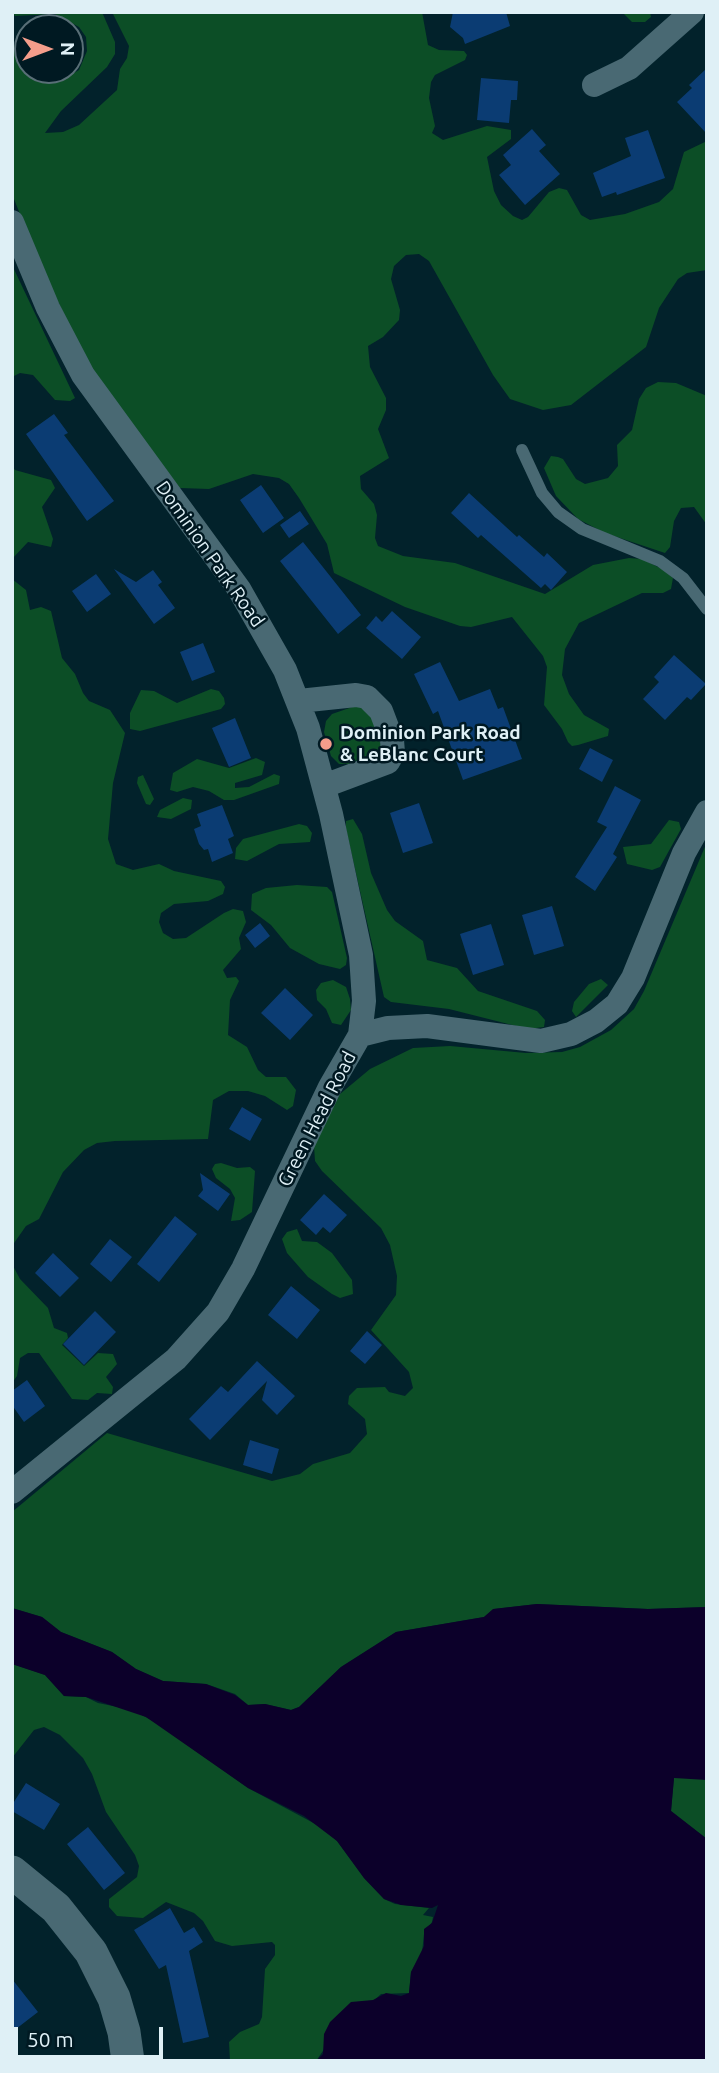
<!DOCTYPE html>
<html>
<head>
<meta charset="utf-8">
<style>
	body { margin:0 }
	#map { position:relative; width:719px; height:2073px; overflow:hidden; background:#02222b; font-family:Ubuntu,sans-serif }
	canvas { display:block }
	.frame { position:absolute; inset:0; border:14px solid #dff0f6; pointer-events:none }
	.north { position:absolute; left:14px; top:14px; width:70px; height:70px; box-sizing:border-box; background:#001922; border:2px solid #596f77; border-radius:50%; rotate:90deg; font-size:19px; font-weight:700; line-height:28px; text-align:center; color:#dff0f6 }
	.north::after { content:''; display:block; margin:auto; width:24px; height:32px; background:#f49d8b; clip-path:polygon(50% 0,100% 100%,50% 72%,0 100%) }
	.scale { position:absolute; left:14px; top:2027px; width:149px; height:32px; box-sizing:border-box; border:4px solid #dff0f6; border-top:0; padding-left:9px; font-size:21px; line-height:24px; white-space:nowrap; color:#dff0f6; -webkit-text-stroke:5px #001922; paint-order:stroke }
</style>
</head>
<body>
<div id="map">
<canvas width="719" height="2073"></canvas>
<div class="frame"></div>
<div class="north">N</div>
<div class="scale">50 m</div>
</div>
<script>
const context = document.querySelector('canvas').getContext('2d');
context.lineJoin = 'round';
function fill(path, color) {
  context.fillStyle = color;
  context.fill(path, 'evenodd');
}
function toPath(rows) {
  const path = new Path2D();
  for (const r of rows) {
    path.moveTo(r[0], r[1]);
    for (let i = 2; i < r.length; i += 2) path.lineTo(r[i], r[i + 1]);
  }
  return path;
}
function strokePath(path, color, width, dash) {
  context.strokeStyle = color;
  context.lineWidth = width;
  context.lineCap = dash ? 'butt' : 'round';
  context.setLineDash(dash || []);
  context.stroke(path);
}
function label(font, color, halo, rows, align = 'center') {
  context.font = font + ' Ubuntu,sans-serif';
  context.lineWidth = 5;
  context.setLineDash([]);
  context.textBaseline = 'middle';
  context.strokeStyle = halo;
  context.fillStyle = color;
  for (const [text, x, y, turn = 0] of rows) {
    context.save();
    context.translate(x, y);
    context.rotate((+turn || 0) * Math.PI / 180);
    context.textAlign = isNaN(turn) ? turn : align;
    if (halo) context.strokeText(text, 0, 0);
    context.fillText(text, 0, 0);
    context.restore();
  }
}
const green = toPath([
	[12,12,102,12,115,42,115,54,107,67,61,111,45,133,63,132,79,125,117,90,120,69,127,58,129,46,112,12,422,12,428,45,439,50,464,51,467,55,465,60,435,75,431,82,429,98,435,126,432,133,443,140,487,126,511,130,511,139,487,157,494,191,501,205,513,216,522,220,528,217,549,192,559,188,567,190,581,215,590,220,625,214,659,202,673,189,684,152,707,141,707,270,687,273,678,279,659,308,646,347,571,405,543,410,510,399,493,375,429,261,419,254,406,255,394,266,391,279,400,310,399,320,383,337,368,346,370,367,386,398,386,410,378,429,389,458,360,476,361,489,374,504,377,515,375,538,378,546,403,556,455,563,545,594,593,565,629,558,642,559,664,570,673,578,671,589,663,593,642,593,579,623,565,649,562,675,569,694,584,715,609,729,608,736,578,745,572,746,568,742,562,729,544,705,547,667,543,656,512,617,471,627,460,626,405,607,334,573,327,544,299,498,289,484,279,478,253,474,209,489,180,488,95,376,43,272,12,194,12,40,29,77,44,83,62,80,79,70,87,51,86,37,79,27,55,14,15,16],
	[622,12,650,12,651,17,645,22,632,22],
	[12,265,75,398,70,401,55,400,33,375,20,373,12,377],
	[658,382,676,383,707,396,707,525,694,507,681,508,674,521,670,547,665,553,605,533,578,519,556,496,544,468,551,456,558,457,563,459,576,479,585,484,608,478,618,466,617,445,632,430,639,399,646,388],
	[12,466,15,470,51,480,55,488,42,507,53,539,51,547,28,542,12,559],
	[12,579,26,590,30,610,41,607,51,611,62,658,75,674,83,693,89,701,110,710,125,733,113,783,108,839,116,864,133,870,159,864,174,871,221,881,225,887,223,894,208,901,174,904,161,913,159,922,163,933,173,939,186,938,224,913,233,909,243,911,246,922,239,938,241,949,223,970,227,978,236,977,239,981,230,1000,228,1035,247,1047,258,1070,266,1077,286,1077,296,1090,293,1106,287,1110,265,1096,248,1091,229,1091,213,1100,208,1139,115,1141,97,1143,84,1150,63,1172,39,1219,26,1226,12,1246],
	[211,689,219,691,224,698,225,704,221,709,140,731,130,729,130,713,141,690,154,691,177,703],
	[358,705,370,712,381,745,379,751,349,764,339,764,331,756,324,732,326,721,332,714],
	[256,758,265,762,262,775,235,783,235,788,249,787,274,774,280,776,279,784,234,800,224,800,209,791,193,787,177,792,170,790,173,773,197,759,229,768],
	[143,775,154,799,150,805,146,804,137,783,138,777],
	[183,798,192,800,191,809,171,819,157,817,160,810],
	[353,819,362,834,371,873,387,910,395,921,423,941,427,960,457,968,478,991,537,1011,545,1020,544,1027,528,1029,449,1009,391,1002,384,997,346,829,346,821],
	[669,820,679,822,681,829,660,867,652,870,627,864,623,847,651,844],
	[299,824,307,826,312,833,310,842,279,844,247,861,235,859,236,848,243,839],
	[707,842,707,1607,648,1609,537,1604,494,1609,484,1617,396,1632,341,1667,299,1707,291,1710,265,1704,248,1705,235,1694,206,1684,163,1681,136,1669,112,1652,61,1632,42,1617,12,1608,12,1512,107,1433,272,1481,300,1474,313,1464,350,1453,367,1434,365,1419,348,1404,349,1396,357,1388,385,1387,389,1392,405,1396,413,1388,409,1372,371,1330,396,1295,397,1276,390,1245,381,1228,322,1171,315,1161,314,1146,340,1094,370,1069,413,1048,450,1046,526,1053,562,1052,580,1047,611,1030,634,1009,644,991],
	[297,885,327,887,332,892,347,958,346,965,340,969,319,964,290,948,271,925,251,910,252,894,266,888],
	[601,979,608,985,576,1017,572,1011,574,1002,589,984],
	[333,980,346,987,350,999,351,1010,341,1025,332,1023,326,1009,317,1000,316,990,321,983],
	[221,1163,237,1168,250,1167,255,1171,252,1212,240,1220,231,1221,235,1198,230,1189,216,1178,212,1169,215,1164],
	[297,1229,302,1241,317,1242,332,1253,352,1280,353,1294,340,1298,332,1294,308,1277,287,1253,282,1239,287,1232],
	[12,1264,20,1279,48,1308,54,1328,67,1333,68,1338,62,1345,84,1366,98,1353,113,1354,117,1364,106,1377,113,1387,112,1394,97,1393,88,1400,72,1399,39,1353,28,1353,20,1358,17,1376,12,1383],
	[12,1664,45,1675,64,1696,86,1697,98,1703,133,1710,158,1724,248,1788,321,1827,337,1841,364,1878,384,1899,395,1904,429,1908,423,1915,433,1917,432,1922,424,1934,422,1953,411,1972,409,1993,381,1994,325,2048,316,2061,230,2061,229,2042,240,2032,259,2024,262,2017,265,1969,275,1955,275,1945,272,1942,232,1946,215,1941,203,1921,194,1913,166,1902,143,1918,117,1916,109,1907,109,1899,137,1877,139,1866,135,1855,106,1812,92,1774,83,1758,60,1735,44,1727,34,1730,12,1758],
	[694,1777,707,1780,707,1839,671,1811,674,1778]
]);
const water = toPath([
	[537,1604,648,1609,707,1607,707,1780,674,1778,671,1811,707,1839,707,2061,316,2061,323,2054,324,2034,330,2022,351,2002,373,2000,386,1993,401,1996,409,1993,411,1972,424,1946,424,1929,432,1923,438,1905,432,1908,401,1905,384,1899,364,1878,337,1841,304,1816,248,1788,146,1717,86,1697,64,1696,45,1675,12,1664,12,1608,42,1617,61,1632,112,1652,136,1669,163,1681,206,1684,235,1695,248,1705,265,1704,291,1710,299,1707,341,1667,396,1632,484,1617,493,1609]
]);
const building = toPath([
	[453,12,506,12,510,26,465,44,463,38,450,27],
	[707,68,707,134,677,102,692,88,689,85],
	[481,78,518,81,517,100,511,100,509,123,477,120],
	[532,129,546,145,539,151,560,174,525,205,499,175,511,165,503,155],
	[648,130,665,178,617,195,616,192,602,197,593,173,631,156,625,138],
	[54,414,68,433,64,435,114,501,87,521,26,434],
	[261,485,284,518,263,533,240,500],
	[469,493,517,537,519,535,544,557,547,553,567,572,551,590,545,584,541,588,481,535,478,538,451,513],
	[300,511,309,524,289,538,280,525],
	[303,542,361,615,338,634,280,561],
	[114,569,136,582,153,570,162,582,158,585,175,608,154,624],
	[96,574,111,594,87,612,72,591],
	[392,611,421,637,402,659,366,628,376,616,382,622],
	[203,643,215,672,192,681,180,652],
	[674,655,706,684,691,700,687,697,665,720,643,699,659,682,654,677],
	[440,662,459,701,490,689,498,709,503,707,522,759,463,780,438,711,433,714,414,674],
	[235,718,251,758,229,767,212,728],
	[590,748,613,760,602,782,579,769],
	[615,786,641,800,613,854,617,857,595,891,575,877,607,827,597,822],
	[419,803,433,843,403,853,390,813],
	[222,805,234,836,228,839,233,853,212,862,208,849,204,850,199,844,194,829,201,826,197,814],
	[552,906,564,946,534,955,522,915],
	[260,923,270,936,255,948,245,935],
	[491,924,504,965,473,975,460,934],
	[285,988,313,1015,290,1040,261,1013],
	[242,1107,262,1119,250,1141,229,1129],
	[200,1173,230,1194,218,1211,198,1196,203,1190],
	[324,1194,347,1215,330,1233,323,1227,316,1235,300,1220],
	[175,1216,197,1234,159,1282,137,1264],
	[110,1239,132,1257,111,1282,90,1264],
	[53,1253,79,1278,60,1297,35,1273],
	[291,1286,320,1310,297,1339,268,1315],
	[95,1311,116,1332,84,1365,63,1344],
	[367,1331,382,1345,365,1364,350,1351],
	[257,1361,295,1396,277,1415,262,1400,267,1381,210,1440,189,1419,221,1386,228,1392],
	[27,1380,45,1406,24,1422,12,1405,12,1391],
	[250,1440,279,1449,272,1474,243,1465],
	[26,1783,60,1804,44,1830,12,1811,12,1805],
	[88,1827,125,1873,104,1890,67,1844],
	[170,1908,184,1933,194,1927,203,1942,189,1951,209,2037,183,2043,166,1965,159,1969,134,1930],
	[12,1979,38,2012,12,2032]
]);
const lane = toPath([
	[522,450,542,493,558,512,582,529,660,561,683,578,707,609]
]);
const street = toPath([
	[594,85,629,68,692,12],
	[12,222,48,308,83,375,239,589,285,670,308,728,331,814,361,955,364,1001,360,1035,330,1087,243,1269,218,1312,176,1359,12,1492],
	[299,701,356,695,367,697,381,711,392,740,393,753,388,762,324,786],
	[360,1035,388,1028,427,1026,541,1041,571,1034,596,1021,617,1004,633,978,684,853,707,812]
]);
const secondary = toPath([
	[12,1872,56,1908,91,1952,114,1998,124,2032,128,2061]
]);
const markers = [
	[326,744,7,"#f49d8b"]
];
const streetNames = [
	["Dominion Park Road",210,554,55],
	["Green Head Road",317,1119,-63]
];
const poiNames = [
	["Dominion Park Road",340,733],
	["& LeBlanc Court",340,755]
];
fill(green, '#0c4e26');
fill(water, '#0c002a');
fill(building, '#0b3c73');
strokePath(lane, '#496973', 12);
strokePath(street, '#496973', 24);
strokePath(secondary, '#496973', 33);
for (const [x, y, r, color] of markers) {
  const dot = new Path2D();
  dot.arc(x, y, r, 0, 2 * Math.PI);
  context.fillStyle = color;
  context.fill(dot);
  strokePath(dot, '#001922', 2.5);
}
label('19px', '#dff0f6', '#001922', streetNames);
label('bold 19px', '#dff0f6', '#001922', poiNames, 'left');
</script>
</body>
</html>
